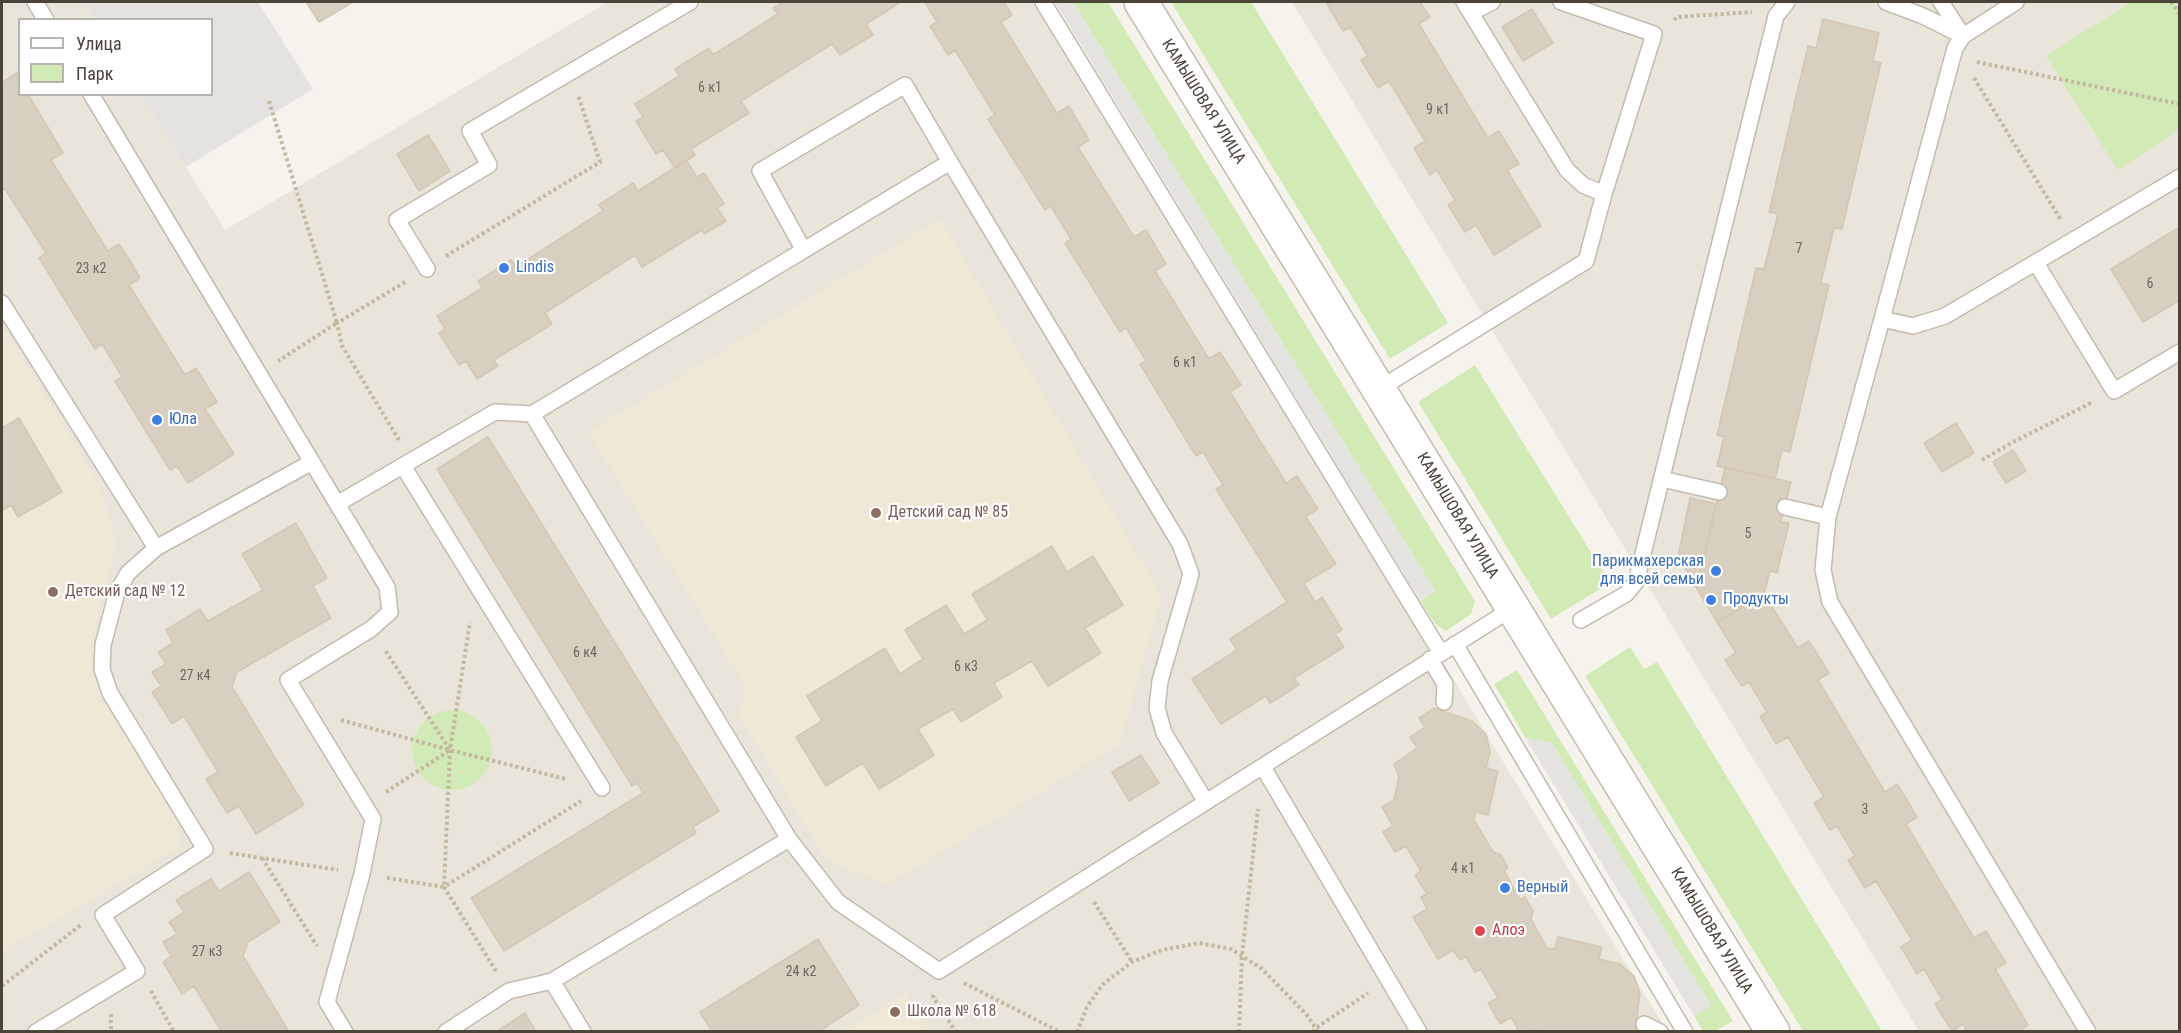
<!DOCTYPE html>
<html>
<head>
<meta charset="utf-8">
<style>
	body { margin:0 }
	#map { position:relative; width:2181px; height:1033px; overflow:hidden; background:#f6f3ec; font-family:"Roboto Condensed",sans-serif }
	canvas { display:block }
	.frame { position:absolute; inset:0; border:3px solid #4b4439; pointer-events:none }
	.legend { position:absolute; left:18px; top:18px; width:195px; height:78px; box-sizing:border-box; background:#fff; border:2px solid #b7b4b0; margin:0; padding:8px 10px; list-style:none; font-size:18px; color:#4b4439 }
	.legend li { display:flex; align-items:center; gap:12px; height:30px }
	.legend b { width:30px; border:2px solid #b7b4b0 }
</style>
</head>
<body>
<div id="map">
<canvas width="2181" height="1033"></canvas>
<div class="frame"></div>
<ul class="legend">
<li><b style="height:8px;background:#fff"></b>Улица</li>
<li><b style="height:16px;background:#d2eab5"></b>Парк</li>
</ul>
</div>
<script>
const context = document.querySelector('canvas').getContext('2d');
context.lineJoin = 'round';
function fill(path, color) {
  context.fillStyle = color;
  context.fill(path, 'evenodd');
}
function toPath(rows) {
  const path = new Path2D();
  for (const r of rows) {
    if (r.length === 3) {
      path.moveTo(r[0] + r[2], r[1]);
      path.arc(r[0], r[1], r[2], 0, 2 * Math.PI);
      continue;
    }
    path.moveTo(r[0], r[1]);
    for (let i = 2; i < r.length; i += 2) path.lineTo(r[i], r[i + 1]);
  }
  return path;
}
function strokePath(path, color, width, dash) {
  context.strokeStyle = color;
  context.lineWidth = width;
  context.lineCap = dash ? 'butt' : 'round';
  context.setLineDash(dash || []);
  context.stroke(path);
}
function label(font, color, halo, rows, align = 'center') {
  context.font = font + ' "Roboto Condensed",sans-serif';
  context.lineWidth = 4.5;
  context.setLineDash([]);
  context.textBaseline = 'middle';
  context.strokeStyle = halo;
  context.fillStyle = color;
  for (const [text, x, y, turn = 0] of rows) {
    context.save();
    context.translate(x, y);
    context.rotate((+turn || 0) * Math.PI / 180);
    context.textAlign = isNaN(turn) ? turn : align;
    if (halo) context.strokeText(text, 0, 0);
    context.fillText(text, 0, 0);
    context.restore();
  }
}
const residential = toPath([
	[3,2,84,2,95,19,20,20,20,94,141,95,225,230,608,2,1041,2,1667,1031,2,1032,2,3],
	[1292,2,2179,2,2179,1031,1919,1031]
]);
const education = toPath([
	[940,219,1161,595,1120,744,887,885,826,860,738,713,747,688,588,432],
	[2,324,99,484,116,542,91,642,91,670,101,696,180,825,179,848,2,952],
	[905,993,928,1031,843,1031]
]);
const green = toPath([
	[1073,2,1108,2,1475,601,1471,614,1446,631,1436,625,1420,601,1435,591],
	[1171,2,1251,2,1448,323,1390,359],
	[2131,2,2176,2,2179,8,2179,130,2118,170,2046,56],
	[1475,365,1610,583,1551,619,1418,402],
	[1630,647,1644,669,1657,662,1882,1031,1803,1031,1585,676],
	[1517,670,1733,1021,1715,1031,1703,1031,1694,1016,1711,1006,1552,743,1525,737,1494,684],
	[452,750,40]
]);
const parking = toPath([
	[84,2,258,2,313,89,186,167,141,95,212,94,212,20,95,19],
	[1055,2,1073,2,1435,591,1420,601],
	[1525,737,1552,743,1711,1006,1694,1016]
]);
const building = toPath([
	[306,2,353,2,319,22,306,2],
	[784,2,901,2,866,24,873,35,840,55,832,44,741,101,749,113,691,149,695,155,675,168,663,150,656,154,636,121,643,117,635,104,679,76,675,69,709,48,713,55,778,14,773,8,784,2],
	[925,2,1004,2,1012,15,1001,22,1057,113,1069,106,1089,140,1078,147,1134,237,1146,230,1166,264,1155,271,1209,359,1220,352,1241,385,1230,392,1286,483,1297,476,1318,509,1306,517,1336,564,1304,583,1315,602,1322,597,1342,630,1335,634,1344,647,1294,678,1299,685,1270,703,1266,696,1221,724,1192,679,1237,650,1230,639,1287,602,1216,489,1223,485,1203,452,1196,456,1140,364,1146,361,1126,328,1120,332,1065,243,1071,239,1051,206,1045,210,988,119,995,115,955,50,948,55,930,26,937,22,925,2],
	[1331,2,1420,2,1430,17,1419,24,1488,138,1499,131,1519,164,1507,170,1541,226,1494,255,1476,225,1465,232,1448,205,1455,200,1437,170,1430,175,1414,148,1425,141,1389,81,1378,88,1361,60,1368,56,1350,27,1343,31,1327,4,1331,2],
	[1532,9,1553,43,1523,61,1502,27,1532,9],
	[1823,19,1879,33,1873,61,1881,63,1842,229,1834,228,1821,283,1829,285,1790,452,1782,450,1775,479,1717,466,1724,437,1717,435,1756,268,1764,269,1778,214,1769,212,1808,46,1816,48,1823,19],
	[20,71,20,94,28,94,63,153,51,160,108,251,119,244,130,261,140,278,129,285,185,375,196,368,217,402,205,409,234,454,188,483,177,466,170,470,115,381,122,377,102,344,95,349,39,258,46,253,5,189,2,191,2,80,3,82,20,71],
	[428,135,450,171,419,191,397,154,428,135],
	[686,160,697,177,704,173,724,204,717,208,726,221,704,234,702,230,642,267,635,255,545,313,552,324,494,360,498,366,477,379,466,361,459,365,439,333,445,329,437,316,482,288,478,281,511,260,516,267,603,211,599,205,633,183,638,191,686,160],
	[2180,227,2180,300,2143,322,2111,269,2180,227],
	[19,418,62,492,18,517,11,505,2,511,2,428,19,418],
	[1956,423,1974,453,1942,472,1924,443,1956,423],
	[488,437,719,811,693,827,696,833,504,951,471,898,643,793,637,783,632,786,437,469,488,437],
	[2013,450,2026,471,2006,483,1993,462,2013,450],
	[1725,467,1791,482,1781,522,1789,523,1777,573,1770,571,1764,594,1717,622,1697,589,1725,467],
	[1690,498,1716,504,1697,589,1678,556,1690,498],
	[296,523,327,578,313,586,331,618,237,672,232,687,304,805,256,834,239,806,227,813,206,779,218,772,184,716,172,724,152,692,161,686,152,672,166,664,158,652,173,643,166,630,200,609,208,621,263,590,242,554,296,523],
	[1052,546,1067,572,1093,556,1123,605,1085,628,1101,653,1048,686,1032,661,994,683,1002,697,961,722,953,709,918,729,934,755,879,789,863,763,826,786,796,737,822,721,807,696,885,648,900,674,923,659,905,630,946,605,964,634,987,620,972,594,1052,546],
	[1764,594,1798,648,1809,641,1829,673,1818,680,1885,792,1897,784,1907,800,1917,817,1906,824,1974,938,1986,931,2006,963,1995,969,2028,1025,2018,1032,1968,1032,1963,1024,1952,1031,1935,1004,1942,999,1924,969,1917,974,1901,947,1912,940,1876,881,1865,888,1848,860,1855,856,1837,826,1830,830,1814,803,1824,797,1788,737,1776,744,1760,716,1767,712,1749,682,1742,686,1725,660,1736,653,1717,622,1764,594],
	[1434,708,1472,721,1486,734,1490,752,1486,768,1498,771,1488,815,1476,812,1474,820,1493,852,1501,855,1508,868,1504,870,1520,900,1525,897,1533,911,1531,919,1547,948,1555,949,1558,937,1602,947,1599,959,1620,964,1634,976,1640,994,1635,1032,1546,1032,1534,1029,1530,1032,1519,1032,1511,1017,1500,1024,1488,1003,1498,998,1481,969,1475,972,1466,957,1460,960,1453,950,1438,959,1413,917,1427,909,1421,897,1427,894,1415,875,1421,871,1406,846,1395,852,1383,832,1393,826,1382,807,1394,800,1399,777,1394,764,1417,748,1410,737,1425,727,1419,718,1434,708],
	[1141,755,1159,783,1129,801,1112,772,1141,755],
	[249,872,280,922,248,942,243,956,289,1032,222,1032,194,986,182,994,163,962,171,956,163,942,177,934,169,922,184,912,176,900,211,879,219,891,249,872],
	[818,939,859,1005,818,1032,712,1032,700,1012,818,939],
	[525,1013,536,1032,496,1032,525,1013]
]);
const path = toPath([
	[2171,2,2180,14],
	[1674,20,1677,17,1752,12],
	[1977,62,2180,104],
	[1974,78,2061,220],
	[269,101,337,323,278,361],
	[446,256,600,162,578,95],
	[399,440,342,346,337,323,407,281],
	[1982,460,2013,442,2093,402],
	[341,720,450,750,385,650],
	[386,792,450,750,566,779],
	[230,853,338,870],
	[262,858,317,946],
	[387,878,444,887,450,750,470,622],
	[1094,902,1132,962],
	[496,971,444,887,581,801],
	[964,983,1060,1032],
	[2,986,82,924],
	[151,991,174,1032],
	[934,995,933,997,956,1032],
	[111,1014,111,1032],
	[1077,1032,1087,1007,1102,985,1132,962,1162,950,1199,943,1231,949,1261,968,1307,1015,1318,1032],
	[1239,1032,1242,956,1258,809],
	[1313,1032,1316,1028,1368,993]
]);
const service = toPath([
	[35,2,46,20],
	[1043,2,1441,653],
	[1464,2,1567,170,1583,185,1604,194],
	[1886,2,1923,16,1963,36,1955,48,1882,319,1913,326,1945,316,2180,177],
	[1941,2,1963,36,2016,2],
	[1471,13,1492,2],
	[91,94,387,587,390,612,371,629,288,680,373,819,362,874,327,1002,345,1032],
	[803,249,760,171,905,85,950,162],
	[2036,263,2114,391,2180,352],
	[427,269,397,220,489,165,470,131,690,2],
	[2,303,156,548,128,573,117,592,103,645,102,669,110,693,205,849,103,915,137,971,36,1032],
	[1882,319,1828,517,1823,570,1830,602,2088,1032],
	[1379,389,1586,261,1604,194,1654,34,1561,2],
	[532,414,789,839],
	[403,466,602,788],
	[1662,479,1719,492],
	[337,504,495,412,532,414,950,162,1180,544,1191,574,1160,681,1157,708,1164,733,1206,802,939,971,838,902,789,839,552,981,509,991,446,1032],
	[1785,507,1828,517],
	[156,548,312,462],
	[1581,620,1626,594,1636,582,1776,16,1787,2],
	[1455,644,1685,1032],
	[1430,659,1445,684,1444,702],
	[1263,767,1419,1032],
	[1206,802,1513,608],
	[552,981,583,1032],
	[1644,1024,1660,1032]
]);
const tertiary = toPath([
	[1141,2,1773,1032]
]);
const markers = [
	[504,268,6,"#3f7fe0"],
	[157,420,6,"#3f7fe0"],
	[876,513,6,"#8d6e63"],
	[1716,571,6,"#3f7fe0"],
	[53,592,6,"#8d6e63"],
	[1711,600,6,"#3f7fe0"],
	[1505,888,6,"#3f7fe0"],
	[1480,931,6,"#e0444e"],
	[895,1012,6,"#8d6e63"]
];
const numberNames = [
	["6 к1",710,88],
	["9 к1",1438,110],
	["7",1799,249],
	["23 к2",91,269],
	["6",2150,284],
	["6 к1",1185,363],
	["5",1748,534],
	["6 к4",585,653],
	["6 к3",966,667],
	["27 к4",195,676],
	["3",1865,810],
	["4 к1",1463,869],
	["27 к3",207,952],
	["24 к2",801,972]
];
const streetNames = [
	["КАМЫШОВАЯ УЛИЦА",1203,102,58],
	["КАМЫШОВАЯ УЛИЦА",1457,516,59],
	["КАМЫШОВАЯ УЛИЦА",1711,931,59]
];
const shopNames = [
	["Lindis",516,268],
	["Юла",169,420],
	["Парикмахерская",1704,562,"right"],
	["для всей семьи",1704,580,"right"],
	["Продукты",1723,600],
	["Верный",1517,888]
];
const educationNames = [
	["Детский сад № 85",888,513],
	["Детский сад № 12",65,592],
	["Школа № 618",907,1012]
];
const healthNames = [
	["Алоэ",1492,931]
];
fill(residential, '#eae5da');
fill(education, '#efe8d6');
fill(green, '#d2eab5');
fill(parking, '#e5e3e0');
fill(building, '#d8cfc1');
strokePath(building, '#d3c7b4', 1.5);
strokePath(service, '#c2bbae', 18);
strokePath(tertiary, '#c2bbae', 36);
strokePath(path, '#c4b79f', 4, [3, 3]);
strokePath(service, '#fff', 15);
strokePath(tertiary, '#fff', 33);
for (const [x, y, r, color] of markers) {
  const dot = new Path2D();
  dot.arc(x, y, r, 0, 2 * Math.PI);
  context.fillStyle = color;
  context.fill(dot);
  strokePath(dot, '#fff', 2);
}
label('14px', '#6e675b', null, numberNames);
label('16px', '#4b4439', '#fff', streetNames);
label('16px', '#366cbe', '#fff', shopNames, 'left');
label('16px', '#785e54', '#fff', educationNames, 'left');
label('16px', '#be3a42', '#fff', healthNames, 'left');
</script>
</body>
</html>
